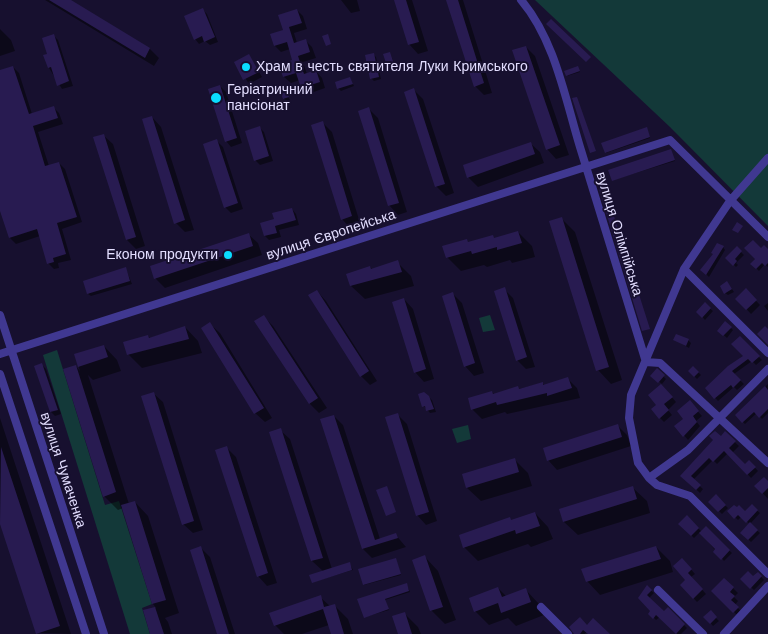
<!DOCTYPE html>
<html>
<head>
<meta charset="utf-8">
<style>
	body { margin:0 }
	canvas { display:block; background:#17102f }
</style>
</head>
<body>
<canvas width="768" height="634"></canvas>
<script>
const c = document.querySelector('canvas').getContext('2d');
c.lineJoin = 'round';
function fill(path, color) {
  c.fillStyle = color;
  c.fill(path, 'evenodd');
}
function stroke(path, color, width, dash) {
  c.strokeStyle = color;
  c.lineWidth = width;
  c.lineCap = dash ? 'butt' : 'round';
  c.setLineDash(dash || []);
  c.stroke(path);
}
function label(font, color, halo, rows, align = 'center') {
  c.font = font + ' "Work Sans",sans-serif';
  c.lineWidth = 4;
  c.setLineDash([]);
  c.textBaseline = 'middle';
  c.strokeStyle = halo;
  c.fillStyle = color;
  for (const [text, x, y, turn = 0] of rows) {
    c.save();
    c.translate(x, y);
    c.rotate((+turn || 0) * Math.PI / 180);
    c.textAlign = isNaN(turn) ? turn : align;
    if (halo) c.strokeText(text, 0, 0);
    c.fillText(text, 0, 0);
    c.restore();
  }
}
const green = new Path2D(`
	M535 0H768V226L670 127Z
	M490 315 495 330 483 332 479 318Z
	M57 350 105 505 119 501 152 604 142 608 150 634H130L43 355Z
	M468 425 471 439 457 443 452 429Z`);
const shadow = new Path2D(`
	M45 0H69L150 49 159 58 154 66Z
	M341 0H357L360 11 351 13Z
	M395 0H412L428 51 418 54 409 44Z
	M448 0H463L492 93 484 95 475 86Z
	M203 10 207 14 218 42 210 45 205 41 199 44 195 39Z
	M297 10 303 16 307 29 294 33 297 43 306 41 312 47 316 58 303 62 307 74 316 71 322 78 325 88 308 94 302 88 300 80 291 83 284 77 281 65 294 61 290 49 281 52 275 46 272 35 284 30Z
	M0 29 11 40 15 51 0 56Z
	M54 36 58 40 73 86 62 89 49 68 48 54Z
	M526 47 535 56 569 155 556 159 547 149Z
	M390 53 396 67 391 68 385 55Z
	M373 54 376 57 381 79 374 81 371 78Z
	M249 55 262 77 249 84 235 62Z
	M13 67 19 73 32 114 53 107 59 113 63 124 38 132 49 166 59 163 65 169 82 222 62 229 71 260 58 263 59 268 54 269 48 263 40 236 16 244 10 238 0 207V71Z
	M578 68 580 72 567 76Z
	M350 78 354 86 341 91 338 88Z
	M220 86 226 92 242 143 231 147 226 141Z
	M285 90 290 100 287 101 284 99Z
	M414 90 423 99 454 193 446 196 436 186Z
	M369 109 378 118 407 212 398 215 389 205Z
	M152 117 161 127 194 230 185 232 176 223Z
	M322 122 332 132 361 226 351 229 342 219Z
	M259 127 264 132 273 161 260 165 256 161 246 131Z
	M647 129 650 138 606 153 603 144Z
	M103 135 113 144 145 246 136 249 127 240Z
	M217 141 223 147 243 209 231 213 225 207Z
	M530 143 540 152 544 163 478 187 468 177Z
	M671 151 675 161 613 180Z
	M292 209 296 214 299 225 279 230 281 237 269 240 265 236 275 220Z
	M561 218 575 232 622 380 611 384 598 370Z
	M518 232 532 246 535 257 512 263 510 260 487 267 484 265 461 271 447 257 467 240 469 243 495 239Z
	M248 234 258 243 262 255 165 288 156 279 151 267Z
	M723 247 725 250 709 277 702 270Z
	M737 248 744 255 736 263 738 265 736 267 727 258Z
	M761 249 768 251V267L765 264 759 271 752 264Z
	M397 262 411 276 414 286 365 299 351 286 370 267 373 270Z
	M126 269 132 284 91 296 88 294Z
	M727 282 734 292 728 295 725 293Z
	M504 289 513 298 535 367 526 369 517 360Z
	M746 290 760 305 751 314 737 299Z
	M317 291 326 301 377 381 370 385 361 376Z
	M453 294 462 303 484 373 474 376 465 366Z
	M404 299 413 309 434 379 424 382 415 372Z
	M768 303V311L764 306Z
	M705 304 713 311 705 320 698 312Z
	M264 317 273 326 327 408 319 413 310 404 256 322Z
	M726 323 733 330 727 338 719 331Z
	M210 324 220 333 272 418 265 422 255 413Z
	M185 327 198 341 202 353 142 368 128 354 148 336 150 338Z
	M740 338 762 360 756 365 752 361 734 374 744 384 737 390 734 387 718 401 706 388 745 356Z
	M675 340H688L691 343 689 348Z
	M104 346 117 360 121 371 93 380 88 375 129 504 135 502 148 516 179 613 165 618 168 622 172 634H152L144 611 156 608 153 604 123 508 118 510 104 496 76 366 80 371 75 355Z
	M42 365 46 369 61 414 55 416 51 412Z
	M693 367 701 375 697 379 689 371Z
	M657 370 666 379 662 384 652 376Z
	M568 379 577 388 580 398 507 414 505 412 482 419 472 409 492 392 495 395 542 383 545 386Z
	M768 384V413L762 419 757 413 745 424 736 415Z
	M666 390 676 402 668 410 672 415 664 422 660 418 658 405Z
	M153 393 163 402 203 530 193 533 183 524Z
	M424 393 432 400 436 412 430 413 424 406Z
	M693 406 702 416 696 421 700 426 688 440 676 426 685 419Z
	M397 414 407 424 437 521 426 525 417 515Z
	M334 416 343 425 380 539 395 534 406 547 372 558 363 549Z
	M0 418 71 634 37 633 0 520Z
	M618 426 627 435 631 446 557 470 548 460Z
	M280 430 290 439 332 569 350 564 353 570 313 582 324 572 312 561 271 433Z
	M725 433 739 446 732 453 745 466 749 461 758 471 751 478 728 453 717 464 713 460 693 480 703 489 700 493 682 476Z
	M227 448 236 457 277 583 267 586 258 576Z
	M515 460 528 473 532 486 481 501 467 488Z
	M768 482V499L756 486Z
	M633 488 647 501 650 513 578 535 564 522 561 510Z
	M716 496 728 508 722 514 710 502Z
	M752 506 760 513 750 524 760 533 751 542 742 533 750 524 741 517 738 520 729 511 745 513Z
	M535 513 548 527 553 539 531 547 528 544 478 561 464 547Z
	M687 517 702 532 706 528 732 553 724 561 700 532 694 538 680 524Z
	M656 547 670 561 673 572 600 595 587 581Z
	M201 548 210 557 235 634H218Z
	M425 557 438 571 456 620 445 624 431 610Z
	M682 559 695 574 691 577 706 594 697 602 681 585 687 580Z
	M396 560 401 575 364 585 360 570Z
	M758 573 764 580 754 590 742 579 753 578Z
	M724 579 738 593 734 597 738 601 735 605 742 612 738 616 713 591Z
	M407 585 410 592 385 600 389 610 365 617 359 600Z
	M647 587 654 593 649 598 664 613 668 609 687 628 681 634H677L660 617 656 620 652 616V611L640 598Z
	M498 588 507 597 526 590 539 604 544 615 516 626 508 618 489 625 475 611Z
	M320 597 330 606 334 605 348 619 353 634H332L329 625 302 634H284L275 625Z
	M710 612 719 621 713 626 705 617Z
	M405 614 418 627 421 634H399Z
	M587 626 609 634H589L587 631 585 634H575Z`);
const building = new Path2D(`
	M49 0H71L150 48 145 58Z
	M394 0H406L419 42 408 45Z
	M446 0H458L484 83 474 87Z
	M203 8 215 37 204 42 202 36 194 40 184 16Z
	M297 9 302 23 289 27 294 43 306 39 310 52 298 56 304 74 316 70 320 82 301 88 296 73 283 77 279 65 292 60 287 42 274 46 270 34 283 30 278 15Z
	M551 19 591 57 586 62 546 24Z
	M54 34 69 81 57 86 51 67 48 68 43 55 47 54 42 38Z
	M328 34 331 44 326 46 322 36Z
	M526 46 560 145 546 150 512 50Z
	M390 52 394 64 387 66 383 54Z
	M374 53 379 77 370 79 365 55Z
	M249 54 259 72 243 80 234 62Z
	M13 66 29 114 54 106 58 118 33 126 45 166 59 162 77 217 57 223 66 254 53 258 54 262 47 264 37 229 9 238 0 211V70Z
	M578 66 580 71 566 76 564 71Z
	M350 77 353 84 337 89 335 82Z
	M220 85 237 138 225 142 208 89Z
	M286 88 289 97 283 99 280 90Z
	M414 88 445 184 435 187 404 92Z
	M577 97 596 151 590 153 572 98Z
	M369 107 399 203 388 206 358 111Z
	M152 116 185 220 174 224 142 119Z
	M323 121 352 216 341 220 311 125Z
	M260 126 269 156 254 161 245 131Z
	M647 127 650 137 605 153 601 143Z
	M104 134 136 237 126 240 93 137Z
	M217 139 238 203 224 208 203 144Z
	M531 142 535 154 467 178 463 165Z
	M671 149 675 160 612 181 608 170Z
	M605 188 650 329 642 331 599 189Z
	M292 208 296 220 275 226 277 233 264 236 260 223 274 219 272 213Z
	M562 217 609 367 596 371 549 221Z
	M737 222 743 226 738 233 732 230Z
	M518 231 522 243 497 250V247L472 254 471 251 446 258 442 246 467 239 468 242 493 235 494 238Z
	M249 233 253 246 154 279 150 266Z
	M753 240 761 248 764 245 768 249V263L765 266 762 263 756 269 750 264 755 259 744 248Z
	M717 243 724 246 706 275 700 270 713 254 711 253Z
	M737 246 742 251 735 259 737 261 733 266 725 258Z
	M398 260 402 272 350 286 346 274 370 266 371 269Z
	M126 267 130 281 87 294 83 281Z
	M727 281 732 289 724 294 720 286Z
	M505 287 527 357 516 361 494 291Z
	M746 288 757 300 746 310 735 299Z
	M317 290 369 371 360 377 308 295Z
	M453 292 475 363 464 367 442 296Z
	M404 298 426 369 414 373 392 302Z
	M705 302 711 308 702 318 696 312Z
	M264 315 318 398 309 404 254 321Z
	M725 321 732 327 723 336 717 331Z
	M210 322 264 408 254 414 201 328Z
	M185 326 189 339 127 355 123 342 148 335 149 338Z
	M765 326 768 329V345L757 334Z
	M676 334 689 339 686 346 673 340Z
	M740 336 760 356 752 363 748 359 732 371 741 380 733 388 731 385 714 399 705 388 728 366 743 356 731 344Z
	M104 345 108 357 78 367 74 354Z
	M42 363 58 410 50 412 34 366Z
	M76 365 116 492 103 497 63 369Z
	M693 366 699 372 694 377 688 371Z
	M657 368 665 375 658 383 650 376Z
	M568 377 572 388 547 396V393L497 405 496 402 471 410 468 398 492 391 493 394 518 386 519 389 543 382V385Z
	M661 384 673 397 664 404 669 410 659 419 651 409 656 405 648 395Z
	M765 386 768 390V409L759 418 754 412 742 423 735 415Z
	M154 392 194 521 182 525 141 396Z
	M424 392 429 396 434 409 426 411 425 406 422 407 418 394Z
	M690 400 699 411 693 416 697 422 683 437 674 426 683 419 677 411Z
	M398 413 429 512 416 516 385 417Z
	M334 415 375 540 396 533 398 538 362 549 320 419Z
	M618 424 622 437 547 461 543 448Z
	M281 428 323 558 311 561 269 432Z
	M715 431 721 436 725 431 736 441 729 448 745 464 749 460 756 467 747 475 724 451 713 462 709 458 691 476 701 485 696 490 680 476 713 440 709 436Z
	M227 446 268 573 257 577 215 450Z
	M1 447 60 626 36 634 0 524Z
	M515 458 519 472 466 488 462 474Z
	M764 477 768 481V488L762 494 754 486Z
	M387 486 396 512 386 516 376 490Z
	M633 486 637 499 563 522 559 509Z
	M716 494 726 505 718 512 708 502Z
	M135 501 166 600 152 604 121 505Z
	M752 504 758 510 746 523 738 515 734 519 727 511 734 505 737 507 739 505 745 511Z
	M535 512 540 526 516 534 515 530 463 548 459 535 510 517 511 520Z
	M687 515 699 528 691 536 678 524Z
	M750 522 758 530 748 540 740 533Z
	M706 526 730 550 721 560 713 552 715 549 699 533Z
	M201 546 229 634H217L190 550Z
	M656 546 661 559 586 582 581 569Z
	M425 555 443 607 430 611 412 560Z
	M396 558 401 574 363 585 358 569Z
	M682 558 692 569 688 573 703 589 693 599 680 585 685 580 673 566Z
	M350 562 352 570 312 583 309 575Z
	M748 571 753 576 758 572 762 576 750 589 740 579Z
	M724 578 734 587 730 592 735 596 731 600 739 607 733 613 711 591Z
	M407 583 409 591 385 599 389 609 364 618 357 599Z
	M647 585 652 590 647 595 649 597 664 611 668 607 685 624 676 634 656 615 653 619 648 614 650 611 638 598Z
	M498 587 502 597 526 588 531 602 501 613 498 603 474 612 469 598Z
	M321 595 324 607 335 604 344 634H331L323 609 274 626 269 613Z
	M155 607 164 634H150L143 610Z
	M711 610 717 617 710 624 703 617Z
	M405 612 412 634H398L392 616Z
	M580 617 587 625 593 618 610 634H588L583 630 580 634H574L569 627Z`);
const minor = new Path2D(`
	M521 0C555 40 565 98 580 147 602 219 624 291 646 362
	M768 158 730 201 684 269 631 395 629 418 638 463 649 478 657 485 690 496 768 574
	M684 269 768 353
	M0 315 104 634
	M0 354 670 140 768 237
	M646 362 660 363 768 463
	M0 374 86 634
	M649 478 688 450 768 369
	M658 590 703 634
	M541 607 568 634
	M724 634 768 586`);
const markers = [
	[246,67,5,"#0adcff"],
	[216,98,6,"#0adcff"],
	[228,255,5,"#0adcff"]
];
const poiNames = [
	["Храм в честь святителя Луки Кримського",256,67],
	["Геріатричний",227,90],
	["пансіонат",227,106],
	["Економ продукти",218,255,"right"]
];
const streetNames = [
	["вулиця Олімпійська",619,234,73],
	["вулиця Європейська",331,235,-18],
	["вулиця Чумаченка",63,470,72]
];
fill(green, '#133939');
fill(shadow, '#0007');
fill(building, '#281b51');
stroke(minor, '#403891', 8);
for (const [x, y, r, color] of markers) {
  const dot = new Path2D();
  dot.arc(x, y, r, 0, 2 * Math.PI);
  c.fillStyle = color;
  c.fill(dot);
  stroke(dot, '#17102f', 2);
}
label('14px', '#e3deff', '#17102f', poiNames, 'left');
label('14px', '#e3deff', '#17102f', streetNames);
</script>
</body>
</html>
